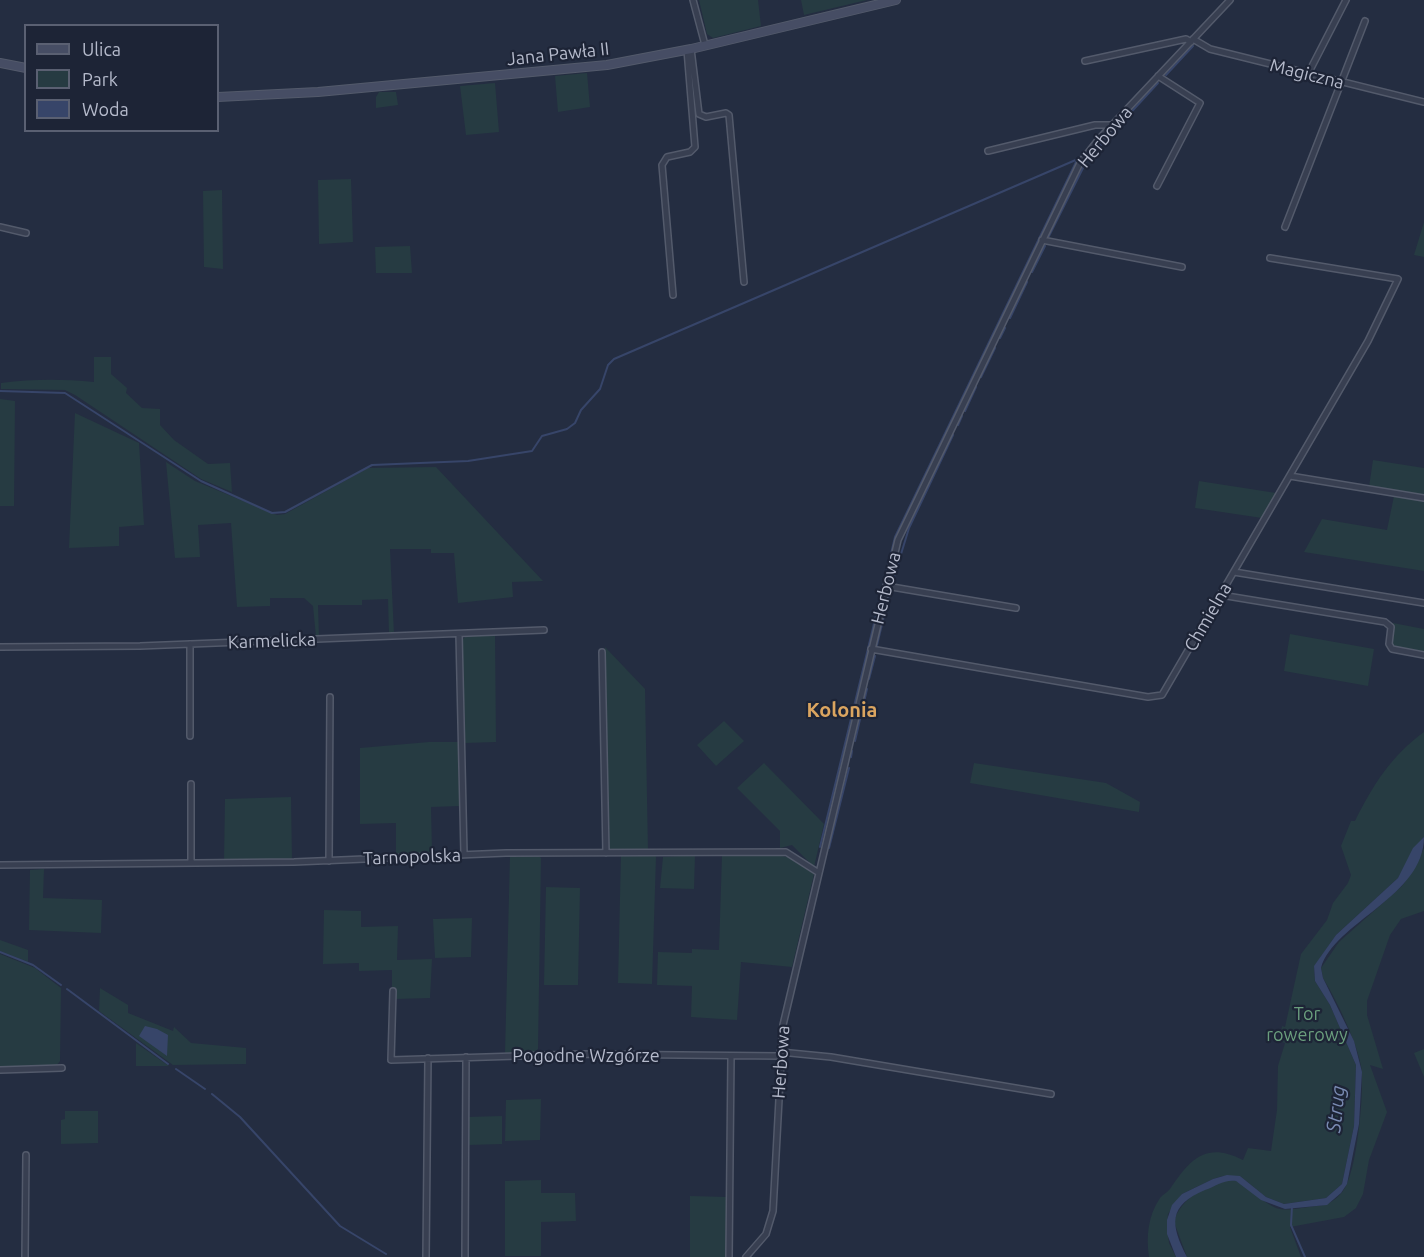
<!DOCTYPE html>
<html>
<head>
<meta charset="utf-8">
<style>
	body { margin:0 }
	#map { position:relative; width:1424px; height:1257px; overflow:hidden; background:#242d41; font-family:Ubuntu,sans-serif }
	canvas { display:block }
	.legend { position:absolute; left:24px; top:24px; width:195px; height:108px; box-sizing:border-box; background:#1d2436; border:2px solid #5a6072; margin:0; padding:8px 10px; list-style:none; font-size:18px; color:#b5bacb }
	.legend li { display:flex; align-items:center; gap:12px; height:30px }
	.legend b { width:30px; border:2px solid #5a6072 }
</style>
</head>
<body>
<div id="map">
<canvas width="1424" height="1257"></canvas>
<ul class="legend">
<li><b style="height:8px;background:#464d64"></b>Ulica</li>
<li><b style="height:16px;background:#263b42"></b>Park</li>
<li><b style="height:16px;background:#374569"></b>Woda</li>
</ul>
</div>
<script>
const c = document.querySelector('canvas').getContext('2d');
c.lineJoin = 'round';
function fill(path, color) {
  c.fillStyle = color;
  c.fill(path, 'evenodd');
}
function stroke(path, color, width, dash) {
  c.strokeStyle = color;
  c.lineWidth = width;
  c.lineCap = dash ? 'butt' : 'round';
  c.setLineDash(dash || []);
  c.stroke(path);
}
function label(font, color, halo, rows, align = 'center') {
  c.font = font + ' Ubuntu,sans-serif';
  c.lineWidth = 4.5;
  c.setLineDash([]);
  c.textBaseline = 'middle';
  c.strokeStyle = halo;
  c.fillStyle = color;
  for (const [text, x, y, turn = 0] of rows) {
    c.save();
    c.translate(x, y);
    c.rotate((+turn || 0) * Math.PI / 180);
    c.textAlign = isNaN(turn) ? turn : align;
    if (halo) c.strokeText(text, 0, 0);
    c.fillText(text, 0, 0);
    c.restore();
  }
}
const green = new Path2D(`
	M699 0H758L761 26 713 38 707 34Z
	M801 0H867L804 15Z
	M587 73 590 107 558 112 555 76Z
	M495 83 499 132 466 135 460 86Z
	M379 92H396L398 105 376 108V97Z
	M351 179 353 242 319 244 318 180Z
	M222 190 223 269 204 267 203 191Z
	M1424 222V257L1414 255Z
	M410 246 412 273H376L375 247Z
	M94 357H111V374L127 388 126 393 142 408 160 409V425L174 440 208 464 230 463 232 492 201 479 75 395 65 390 1 389V383C33 379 62 379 94 382Z
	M0 399 15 401 14 506H0Z
	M75 413 139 443 144 525 119 527V546L69 548Z
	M1373 460 1424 468V496L1369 487Z
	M166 462 195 481 277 515 285 514 368 468 436 467 543 581 512 582 513 597 458 603 454 553H431V549H390L394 634H389L388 599 362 600V605H318L319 637H316L313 606 304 598H270V606L237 607 231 523 198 525 200 557 175 558Z
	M1199 481 1276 493 1262 518 1195 508Z
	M1394 496 1424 501V571L1304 552 1322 519 1387 530Z
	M1393 623 1424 629V652L1392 647Z
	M495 633 496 742 465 743 462 640 468 634Z
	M1290 634 1374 649 1368 686 1284 671Z
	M605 647 645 689 648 851H613L609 848Z
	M724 721 744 741 716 766 697 745Z
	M1424 732V837L1398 878 1336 935 1314 967 1315 981 1330 1005 1356 1065 1354 1126 1342 1184 1326 1198 1284 1204 1266 1197 1240 1176H1223L1213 1179 1182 1194 1168 1214 1167 1228 1169 1243 1176 1257H1149C1146 1236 1148 1216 1160 1198 1163 1194 1167 1193 1170 1189 1190 1159 1206 1141 1243 1160L1248 1148 1271 1151 1277 1110 1278 1066 1285 1043 1282 1042 1284 1034 1281 1033 1282 1026 1285 1027 1301 954 1327 920 1333 903 1348 883 1351 875 1341 846 1351 821H1355C1373 785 1391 756 1424 732Z
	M429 742H460L461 806 431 807 432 853 396 855V823L360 824V748Z
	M764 763 824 824 814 867 792 845 780 848V831L737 788Z
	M974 763 1106 783 1140 802 1139 812 970 783Z
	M291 797 292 860 224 861 225 799Z
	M1424 848V911L1401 919 1390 935 1367 1001V1015L1383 1069 1370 1065 1387 1112 1369 1160 1363 1194 1356 1208 1344 1217 1290 1227 1301 1257H1187L1174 1222C1180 1199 1206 1184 1229 1180 1244 1178 1262 1205 1280 1209 1290 1211 1305 1207 1316 1206 1327 1206 1336 1200 1343 1191 1357 1174 1365 1088 1361 1066 1357 1042 1336 999 1323 978L1321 968 1339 942 1402 886 1412 872Z
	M537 854 541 858 538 1049 534 1053H505L510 855Z
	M621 854H654L656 857 652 984 618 983Z
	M695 855 694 889 660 888 663 857Z
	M722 855H775L788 857 814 874 792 967 741 962 737 1020 691 1017 692 986 657 985 658 952 692 953V949L719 950Z
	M44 869 43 898 102 900 101 933 29 930 30 870Z
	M546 887 580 888 578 985H544Z
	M324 910 361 911V927L398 926 397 960 432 959 430 998 395 999 396 990H392V970L359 971V963L323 964Z
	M472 918 471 957 435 958 433 919Z
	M0 940 28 950V962L0 951Z
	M0 954 35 968 61 988 60 1061 57 1065 0 1067Z
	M100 988 128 1005V1013L173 1031 174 1027 191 1043 246 1048V1064L173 1065 99 1011Z
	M136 1043 169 1066H136Z
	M1424 1049V1077L1414 1053Z
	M541 1099 540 1140 505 1141 506 1100Z
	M65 1111H98V1143L61 1144V1120L65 1119Z
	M502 1116V1144L468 1145 467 1117Z
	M541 1180V1193H575L576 1221 541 1222V1256H505V1181Z
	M690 1196 727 1197V1257H690Z`);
const water = new Path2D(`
	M1424 837C1424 897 1334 922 1321 968L1323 978 1354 1041 1362 1072 1359 1124 1347 1184 1341 1193 1327 1205 1285 1209 1261 1200 1236 1181C1225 1179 1216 1186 1205 1190 1168 1206 1170 1224 1187 1257H1176L1167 1234V1220L1172 1205 1182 1194 1213 1179 1227 1175 1240 1176 1266 1197 1284 1204 1326 1198 1342 1184 1354 1126 1356 1065 1330 1005 1315 981 1314 966 1336 935 1398 878 1413 848Z
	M145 1026 157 1029 168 1035 167 1056 139 1036Z`);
const stream = new Path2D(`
	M1166 75 1193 46
	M1049 236 1087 160 1158 83
	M1032 272 1045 246
	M1010 318 1027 282
	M1000 338 1005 328
	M981 377 995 348
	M0 391 65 393 201 481 272 513 285 512 372 465 468 461 532 451 542 436 567 429 575 423 581 410 600 389 608 365 614 359 1078 159
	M965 411 976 387
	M958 425 962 416
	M894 577 909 528 953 435
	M877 645 891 587
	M869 679 875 656
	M855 741 867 689
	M851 757 852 751
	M820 847 895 537 1077 160
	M829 848 849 768
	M0 952 33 965 61 985
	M67 989 168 1064
	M176 1069 205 1089
	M212 1094 240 1117 340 1226 386 1254
	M1292 1206 1291 1225 1305 1257`);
const street = new Path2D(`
	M693 0 705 45
	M1193 39 1210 49 1424 102
	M691 49 699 114 706 117 726 113 729 115 744 282
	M1085 61 1186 39 1191 42
	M1308 74 1346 0
	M988 151 1095 125H1112
	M1157 186 1200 103 1158 76
	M0 227 26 233
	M1285 227 1365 21
	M1042 240 1182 267
	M673 295 662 165 667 157 690 152 695 147 687 50
	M1290 476 1424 498
	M1234 572 1424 603
	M886 586 1016 608
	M1221 595 1385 622 1391 627 1389 644 1392 649 1424 655
	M459 634 464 854
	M0 647 140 646 544 630
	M871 649 1148 697 1162 695 1368 341 1398 279 1270 258
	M602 652 606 853
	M190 736V644
	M329 861 330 697
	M191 863V784
	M0 865 294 862 506 853 786 852 819 873
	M393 991 391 1060 581 1054 780 1056
	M780 1052 831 1057 1051 1094
	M0 1070 62 1068
	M25 1257 26 1155
	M426 1257 428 1058
	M465 1257 466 1057
	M729 1257 731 1056
	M746 1257 766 1234 773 1211 783 1025 898 540 1080 163 1098 140 1230 0`);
const secondary = new Path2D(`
	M0 63 26 68
	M218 97 318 92 607 65 691 49 896 0`);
const streetNames = [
	["Jana Pawła II",558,54,-6],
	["Magiczna",1307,74,14],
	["Herbowa",1105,137,-50],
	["Herbowa",886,588,-76],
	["Chmielna",1208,617,-60],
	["Karmelicka",272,641,-2],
	["Tarnopolska",412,857,-2],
	["Pogodne Wzgórze",586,1056],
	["Herbowa",781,1062,-86]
];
const parkNames = [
	["Tor",1307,1014],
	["rowerowy",1307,1035]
];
const neighbourhoodNames = [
	["Kolonia",842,710]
];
const waterNames = [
	["Strug",1336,1109,-84]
];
fill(green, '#263b42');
fill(water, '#374569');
stroke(stream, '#374569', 2);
stroke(street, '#535a6b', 8);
stroke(secondary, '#535a6b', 10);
stroke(street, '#383f51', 5);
stroke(secondary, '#464d64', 8);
label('18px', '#b5bacb', '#1d2436', streetNames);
label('18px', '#6a9e7d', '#1d2436', parkNames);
label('bold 20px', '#dba560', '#1d2436', neighbourhoodNames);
label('italic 20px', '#7b8cb4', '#1d2436', waterNames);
</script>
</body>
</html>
